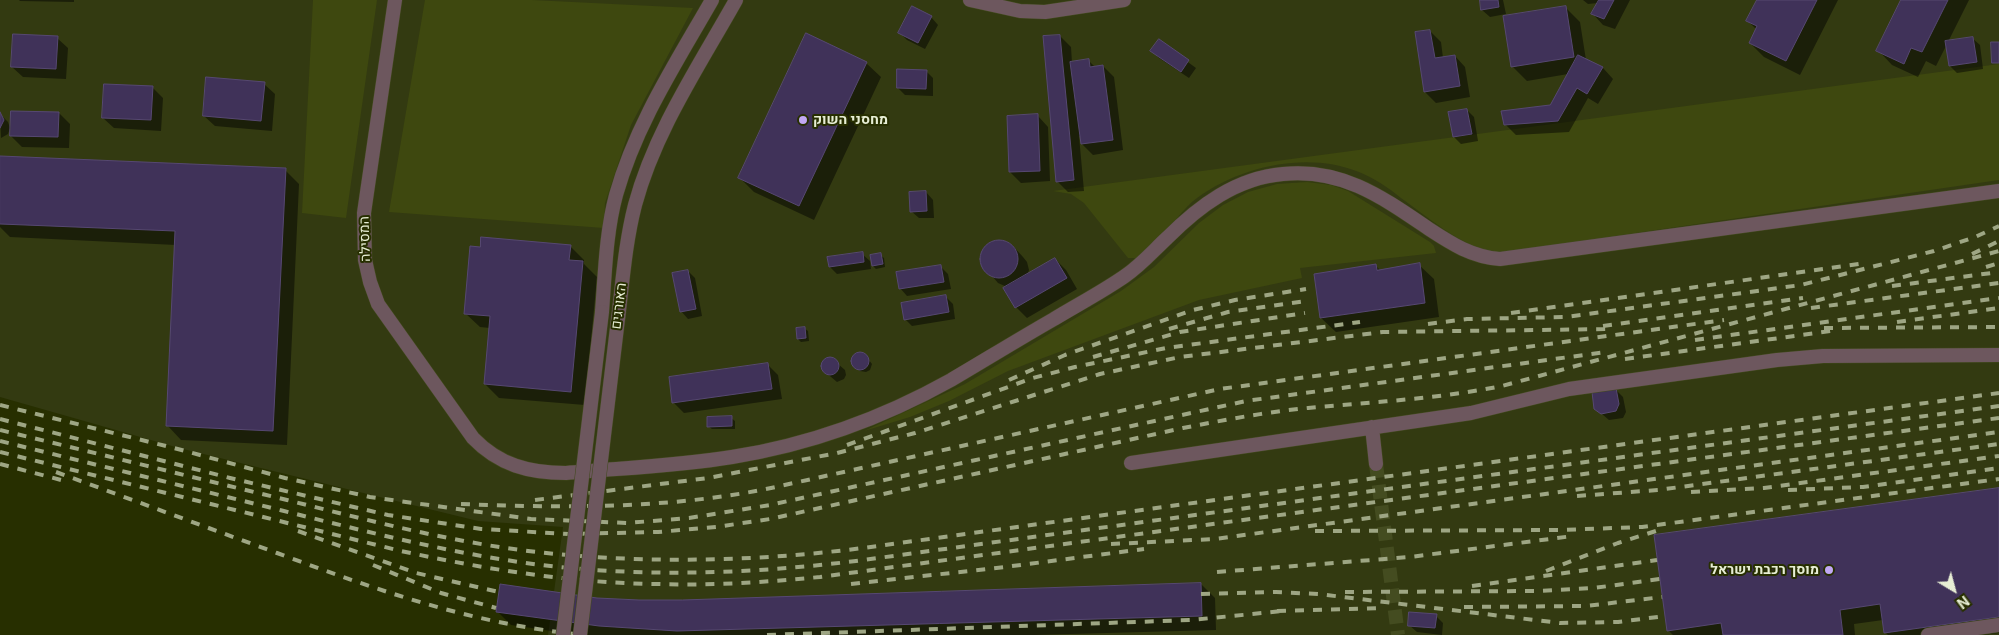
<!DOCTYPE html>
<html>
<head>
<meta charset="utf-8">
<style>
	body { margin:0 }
	#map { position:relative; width:1999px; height:635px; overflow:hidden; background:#272f00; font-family:Inter,sans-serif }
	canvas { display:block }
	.north { position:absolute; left:1929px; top:565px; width:50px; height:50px; -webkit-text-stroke:4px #272f00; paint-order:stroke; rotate:143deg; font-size:14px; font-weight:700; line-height:20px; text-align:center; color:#e7eed4 }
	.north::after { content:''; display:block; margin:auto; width:18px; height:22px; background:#e7eed4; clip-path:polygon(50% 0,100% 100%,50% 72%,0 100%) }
</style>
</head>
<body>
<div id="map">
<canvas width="1999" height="635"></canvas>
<div class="north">N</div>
</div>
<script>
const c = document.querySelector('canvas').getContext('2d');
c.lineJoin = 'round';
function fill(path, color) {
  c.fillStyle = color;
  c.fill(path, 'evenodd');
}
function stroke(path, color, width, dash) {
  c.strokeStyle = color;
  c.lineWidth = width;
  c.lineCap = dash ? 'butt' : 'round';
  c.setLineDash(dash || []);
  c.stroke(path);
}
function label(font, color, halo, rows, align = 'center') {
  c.font = font + ' Inter,Heebo,sans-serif';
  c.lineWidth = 4;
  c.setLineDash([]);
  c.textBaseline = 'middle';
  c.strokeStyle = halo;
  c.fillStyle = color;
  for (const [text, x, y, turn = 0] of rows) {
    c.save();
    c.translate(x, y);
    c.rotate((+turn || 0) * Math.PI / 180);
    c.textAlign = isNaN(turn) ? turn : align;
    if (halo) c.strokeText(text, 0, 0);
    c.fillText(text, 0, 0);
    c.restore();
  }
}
const built = new Path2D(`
	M0 0H1999V635H548L563 527 478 521 179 448 0 397Z`);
const green = new Path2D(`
	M313 0H377L346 218 302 213Z
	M425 0H532L693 8 631 125 605 203 604 228 389 212Z
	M1999 64V180L1512 251C1504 251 1496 252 1489 250 1462 247 1424 214 1401 198 1389 188 1374 178 1359 172 1307 151 1241 166 1197 198 1190 203 1184 210 1178 217 1165 230 1151 244 1138 258H1128L1084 203 1071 194 1053 191Z
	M1307 182 1331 185 1348 191 1430 242 1434 246 1436 253 1300 268 1302 278 1199 300 1008 371 949 401 910 417 864 431 965 384 1121 291 1154 267 1199 223 1223 205 1248 192 1277 184Z`);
const shadow = new Path2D(`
	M19 0H74V2L20 1Z
	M1481 0H1503L1506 14 1490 17 1482 10Z
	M1583 0H1630L1615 29 1603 25 1593 14 1598 3 1588 4Z
	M1759 0H1838L1800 75 1764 57 1750 43 1757 30 1748 21Z
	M1903 0H1969L1948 42 1972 38 1980 45 1983 69 1957 73 1950 66 1947 44 1936 66 1926 61 1918 77 1892 65 1878 50Z
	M1566 8 1580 22 1586 60 1603 68 1613 79 1598 104 1588 98 1569 132 1516 135 1505 124 1550 106 1568 74 1527 81 1513 67 1505 18Z
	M931 17 938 25 925 49 907 40 900 33Z
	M1430 31 1441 42 1443 58 1455 56 1465 67 1470 97 1436 103 1425 92Z
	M1060 36 1071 47 1072 63 1089 61 1095 67 1103 66 1114 77 1123 150 1093 155 1082 144 1081 136H1079L1084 191 1068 192 1057 181Z
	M57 38 68 48 66 79 23 77 12 67Z
	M1159 41 1196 68 1189 78 1159 58 1152 51Z
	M866 63 881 77 814 220 754 192 740 178Z
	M926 71 933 78V96L905 95 898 88Z
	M264 84 275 94 272 131 215 126 204 116Z
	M152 87 163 98 161 131 114 128 103 118Z
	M1467 110 1474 117 1478 141 1461 144 1454 137Z
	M59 113 70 124 69 148 22 147 11 136Z
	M0 114 8 122 10 128 8 134 1 138Z
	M1038 116 1048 127 1050 181 1021 183 1010 172Z
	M0 157 285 170 299 184 287 445 181 440 167 425 176 245 10 237 0 227Z
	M926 192 933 200 934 218H919L911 211Z
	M999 240 1012 245 1023 257 1027 262 1029 270 1027 276 1055 259 1066 270 1077 289 1027 318 1016 307 1007 287 998 283 982 264 981 259 986 246Z
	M570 246 584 260V264L597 277 585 405 499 398 485 384 490 328 480 327 465 313Z
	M862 254 870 261 871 269 837 274 830 267Z
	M880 255 884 258 885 267 876 269 873 266Z
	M1419 265 1434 279 1439 317 1336 332 1321 318 1315 275 1376 266 1380 270Z
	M941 267 948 274 951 289 907 296 900 288Z
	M688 271 695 278 702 316 688 319 681 311Z
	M946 297 953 304 955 319 912 326 905 319Z
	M804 328 808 331 809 341 801 342 798 339Z
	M859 353 865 355 872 364 870 370 866 372 860 371 853 362 854 357Z
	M831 358 845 370 846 375 844 379 837 382 824 371 822 365 824 361Z
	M767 364 778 375 782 399 684 413 673 402Z
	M1612 386 1623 397 1626 412 1623 418 1609 420 1595 408Z
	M731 418 735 421V429H712L708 426Z
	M1999 490V633L1983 635H1888L1885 632 1883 620 1854 624 1855 635H1673L1668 630Z
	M1201 584 1215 598 1216 630 1034 635H579L511 625 497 611 611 600 682 602Z
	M1436 616 1443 623 1442 635 1417 632 1409 625Z`);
const building = new Path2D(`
	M1480 0H1498L1499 7 1481 10Z
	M1599 0H1614L1604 19 1591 14Z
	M1757 0H1817L1786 61 1749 43 1757 26 1746 21Z
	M1901 0H1948L1922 52 1911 48 1904 64 1876 51Z
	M912 6 932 16 918 43 898 33Z
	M1566 6 1574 57 1511 67 1503 16Z
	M1430 30 1435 58 1455 55 1460 86 1424 92 1415 32Z
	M806 33 867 62 799 206 738 178Z
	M13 34 58 36 56 69 11 67Z
	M1060 35 1074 180 1056 182 1043 36Z
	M1973 37 1977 62 1949 66 1945 41Z
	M1159 39 1189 60 1181 72 1150 51Z
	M1991 42H1999V63H1992Z
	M1578 55 1603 67 1587 94 1577 88 1558 121 1504 125 1501 111 1550 105Z
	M1089 59 1090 67 1103 65 1113 140 1081 144 1070 62Z
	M897 69 927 70 926 89 897 88Z
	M206 77 265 82 261 121 203 116Z
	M104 84 153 86 151 120 102 118Z
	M1467 109 1472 134 1453 137 1448 112Z
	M11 111 59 112 58 137 10 136Z
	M0 112 4 120 0 128Z
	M1038 114 1040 171 1009 172 1007 116Z
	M0 156 286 168 273 431 166 426 175 231 0 224Z
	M926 191 927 211 910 212 909 192Z
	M481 237 571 245 569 260 583 261 571 392 484 384 490 316 464 314 470 246 480 247Z
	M980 259a19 19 0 1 1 38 0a19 19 0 1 1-38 0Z
	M863 252 864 262 829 267 827 257Z
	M881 253 883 264 872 266 870 255Z
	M1055 258 1067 278 1015 308 1003 288Z
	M1420 263 1425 303 1320 318 1314 274 1376 264 1377 270Z
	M941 265 944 282 899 289 896 272Z
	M688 270 696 309 680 312 672 273Z
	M946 295 949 312 904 320 901 303Z
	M805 327 806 338 797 339 796 328Z
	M851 361a9 9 0 1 1 18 0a9 9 0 1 1-18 0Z
	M821 366a9 9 0 1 1 18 0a9 9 0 1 1-18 0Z
	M768 363 772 389 672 403 669 377Z
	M1616 388 1619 404 1616 411 1601 414 1594 409 1592 392Z
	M732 416V426L707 427V417Z
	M1999 488V617L1884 633 1880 604 1840 610 1843 635H1723L1721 623 1667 631 1654 535Z
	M1201 583 1202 616 677 631 599 626 496 612 500 584 597 598 639 600H682Z
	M1409 612 1437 614 1435 628 1408 626Z`);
const minorTunnel = new Path2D(`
	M1376 464 1398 635`);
const minor = new Path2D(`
	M395 0 364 213 365 260 370 282 378 304 473 438C499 465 529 473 566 473 621 468 677 466 732 457 808 445 883 418 951 380 985 360 1019 339 1054 319 1077 305 1102 292 1125 276 1141 265 1153 251 1167 238 1199 206 1236 178 1283 174 1342 168 1382 197 1429 229 1452 244 1472 257 1500 259L1999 191
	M970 0 1020 11 1045 12 1124 0
	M1372 427 1376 464
	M1131 463 1471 413 1569 389 1777 360 1823 356 1999 355
	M1928 635 1999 625`);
const tertiary = new Path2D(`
	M619 311C623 276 626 240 635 205 655 131 699 66 736 0
	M602 312C605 273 606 232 616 195 636 124 676 63 712 0`);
const rail = new Path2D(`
	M1972 254 1999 241
	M1986 267 1999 263
	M1892 286 1999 272
	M1811 308 1999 283
	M1511 313 1866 263
	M1897 322 1999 308
	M1428 324 1467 319 1566 317 1801 285 1934 251 1975 237 1999 226
	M1603 326 1803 298
	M1824 328 1999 327
	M1169 329 1228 312 1306 301
	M1695 340 1999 298
	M1093 357 1180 332 1305 313
	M1625 359 1831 331
	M1009 380 1065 355 1193 310 1235 300 1306 289
	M0 405 174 448 285 478 370 497 531 519 627 523 689 518 770 505 1246 401 1606 352
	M0 419 230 478 388 515 481 529 569 534 658 532 716 527 770 519 1183 428C1224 420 1266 412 1308 408 1373 402 1437 399 1502 386L1999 251
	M0 430C96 453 191 477 287 500 367 520 447 541 528 551 640 564 751 562 863 548L1999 393
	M0 441C93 464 187 487 280 510 372 533 464 557 559 567 659 577 757 573 856 561L1999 406
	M847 445 1033 378 1075 367 1166 348 1360 322
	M0 452 401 551C485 569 570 583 657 584 711 586 766 582 820 577L1999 418
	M0 464 65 481
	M56 472C130 499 203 526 277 553 380 591 475 625 586 635
	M1788 490 1863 487 1999 468
	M1691 492 1764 488 1999 456
	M1577 496 1658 490 1999 444
	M535 500 708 478 837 453 915 433 1100 374 1180 357 1383 332 1612 329
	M461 504C564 508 670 509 771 488L1220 389 1724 320
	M298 531 416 573 499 592
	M1315 531 1560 530 1642 527 1999 479
	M1111 544 1215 539 1999 432
	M373 565 441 593 496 608
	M1546 571 1618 543 1656 531
	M1217 572 1410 557 1573 536
	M851 584 1005 567 1144 549
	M1472 586 1657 560
	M1345 592 1540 591 1594 588 1660 579
	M1201 594 1276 592 1318 594 1560 623 1618 622 1665 616
	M1464 607 1586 606 1662 597
	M1277 611 1384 608
	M767 635 1191 620 1283 611`);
const tertiaryBridge = new Path2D(`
	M563 635 602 312
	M580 635 619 311`);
const markers = [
	[803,120,5,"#c1a8f3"],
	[1829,570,5,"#c1a8f3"]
];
const poiNames = [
	["מחסני השוק",813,120],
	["מוסך רכבת ישראל",1819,570,"right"]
];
const streetNames = [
	["המסילה",365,239,-92],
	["האורגים",619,306,-83]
];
fill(built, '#333a11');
fill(green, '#3e480f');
fill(shadow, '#0007');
fill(building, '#403259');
stroke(building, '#564871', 1);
stroke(minorTunnel, '#444c20', 14, [14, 7]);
stroke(minor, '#424a1e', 15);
stroke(tertiary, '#424a1e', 15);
stroke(minor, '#6d575e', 14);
stroke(tertiary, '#6d575e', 14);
stroke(rail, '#9ea684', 4, [9, 9]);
stroke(tertiaryBridge, '#424a1e', 15, []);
stroke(tertiaryBridge, '#6d575e', 14);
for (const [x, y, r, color] of markers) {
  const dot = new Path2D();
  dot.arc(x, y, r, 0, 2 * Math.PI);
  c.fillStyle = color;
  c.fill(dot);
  stroke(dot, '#272f00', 2);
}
label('bold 14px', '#e7eed4', '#272f00', poiNames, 'left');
label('14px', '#e7eed4', '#272f00', streetNames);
</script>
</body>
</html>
